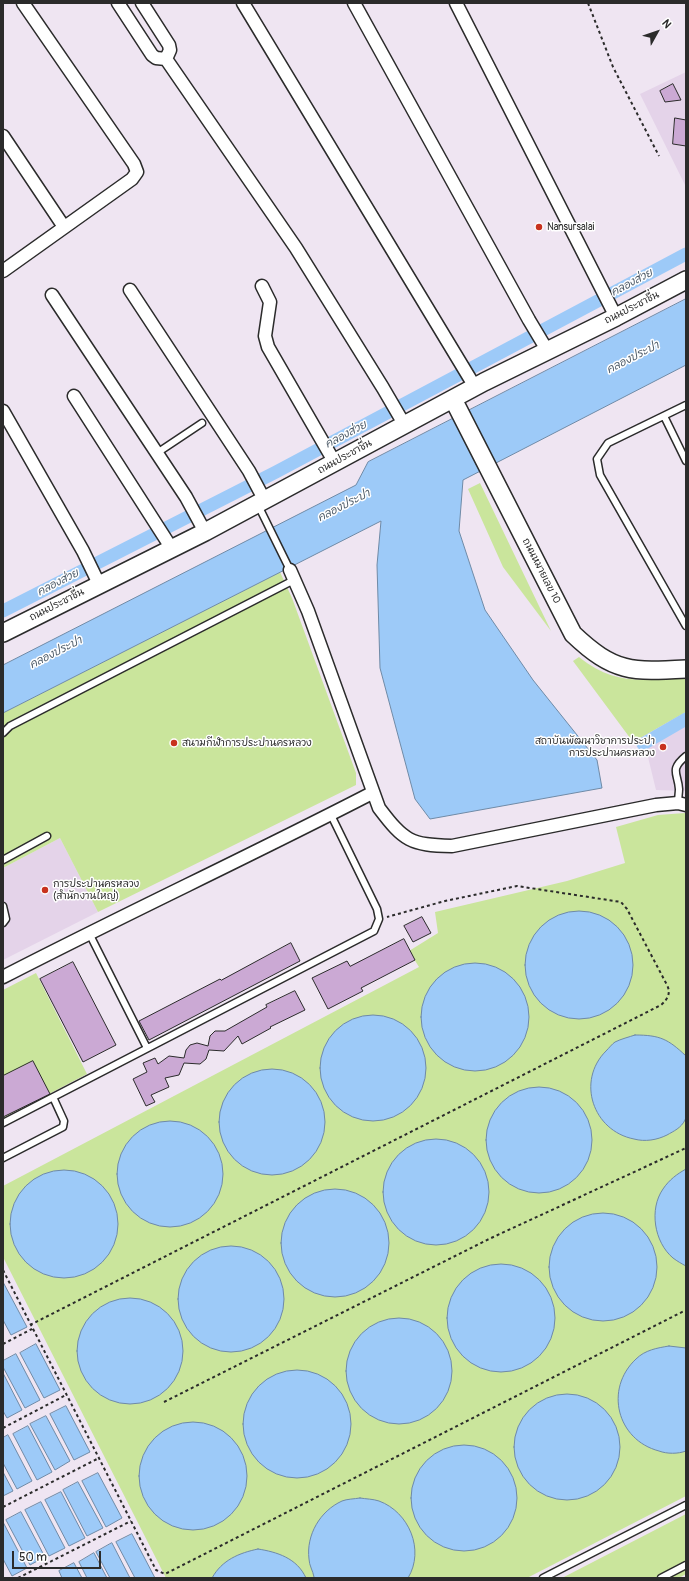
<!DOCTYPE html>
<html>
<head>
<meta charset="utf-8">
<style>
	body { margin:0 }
	#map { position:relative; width:689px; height:1581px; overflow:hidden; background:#efe5f2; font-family:Pangolin,sans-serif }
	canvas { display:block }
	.frame { position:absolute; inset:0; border:4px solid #2b2b2b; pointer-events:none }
	.north { position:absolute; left:637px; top:12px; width:40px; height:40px; -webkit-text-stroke:3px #fff; paint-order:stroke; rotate:50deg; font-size:11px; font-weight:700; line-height:16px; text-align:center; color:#2b2b2b }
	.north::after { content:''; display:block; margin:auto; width:14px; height:18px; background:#2b2b2b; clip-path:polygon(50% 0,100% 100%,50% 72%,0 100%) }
	.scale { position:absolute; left:12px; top:1551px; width:89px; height:18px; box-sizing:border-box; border:2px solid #2b2b2b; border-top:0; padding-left:5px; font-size:12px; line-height:14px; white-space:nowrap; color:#2b2b2b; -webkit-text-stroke:3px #fff; paint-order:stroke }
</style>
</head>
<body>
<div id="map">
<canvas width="689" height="1581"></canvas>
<div class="frame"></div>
<div class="north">N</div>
<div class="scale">50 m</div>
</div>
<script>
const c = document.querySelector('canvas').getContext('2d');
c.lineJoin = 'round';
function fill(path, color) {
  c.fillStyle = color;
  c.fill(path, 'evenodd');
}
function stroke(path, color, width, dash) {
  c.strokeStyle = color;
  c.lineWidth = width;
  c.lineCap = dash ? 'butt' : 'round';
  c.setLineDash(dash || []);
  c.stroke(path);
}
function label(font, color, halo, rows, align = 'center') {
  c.font = font + ' Pangolin,"Playpen Sans Thai",sans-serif';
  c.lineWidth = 3;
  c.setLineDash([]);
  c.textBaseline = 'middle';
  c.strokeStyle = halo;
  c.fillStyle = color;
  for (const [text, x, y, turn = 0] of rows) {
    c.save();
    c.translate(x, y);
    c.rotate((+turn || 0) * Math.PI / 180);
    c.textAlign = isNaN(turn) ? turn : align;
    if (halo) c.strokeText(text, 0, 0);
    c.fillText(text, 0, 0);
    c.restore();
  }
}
const built = new Path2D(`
	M686 72V187L640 94Z
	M686 712V791L656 790 647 753 633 742Z
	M60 838 98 912 3 960V868Z`);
const green = new Path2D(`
	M480 483 551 631 503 567 468 489Z
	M280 572 292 598 356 773V785L98 912 60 838 3 868V713Z
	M579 657C615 686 643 680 686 677V712L633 742 573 661Z
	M685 813H686V1496L527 1578H166L3 1257V1186L419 967 409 951 438 933 435 912 567 881 625 863 616 827 658 815Z
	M36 973 87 1074 3 1118V990Z
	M686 1514V1574L679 1578H562Z`);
const water = new Path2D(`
	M686 299V365L463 480 459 531 485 610 533 680 597 760 602 788 430 819 415 799 380 668 377 565 381 521 3 713V665L356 485 368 462Z
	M525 965a54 54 0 1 1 108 0a54 54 0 1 1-108 0Z
	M421 1017a54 54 0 1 1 108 0a54 54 0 1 1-108 0Z
	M320 1068a53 53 0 1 1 106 0a53 53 0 1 1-106 0Z
	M635 1035C660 1035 668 1039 686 1056 686 1066 688 1115 685 1120 681 1128 674 1131 667 1135 657 1140 645 1142 634 1139 593 1131 576 1081 606 1051 609 1048 612 1044 615 1042 621 1039 629 1037 635 1035Z
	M219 1122a53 53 0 1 1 106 0a53 53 0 1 1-106 0Z
	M486 1140a53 53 0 1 1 106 0a53 53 0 1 1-106 0Z
	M117 1174a53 53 0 1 1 106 0a53 53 0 1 1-106 0Z
	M383 1192a53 53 0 1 1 106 0a53 53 0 1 1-106 0Z
	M686 1169V1266C682 1264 677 1261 673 1258 654 1242 649 1209 663 1189 669 1180 677 1174 686 1169Z
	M10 1224a54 54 0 1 1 108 0a54 54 0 1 1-108 0Z
	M281 1243a54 54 0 1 1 108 0a54 54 0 1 1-108 0Z
	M549 1267a54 54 0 1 1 108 0a54 54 0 1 1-108 0Z
	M178 1299a53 53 0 1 1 106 0a53 53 0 1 1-106 0Z
	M447 1318a54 54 0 1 1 108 0a54 54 0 1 1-108 0Z
	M3 1282 27 1327 11 1335 3 1320Z
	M77 1351a53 53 0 1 1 106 0a53 53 0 1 1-106 0Z
	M346 1371a53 53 0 1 1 106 0a53 53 0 1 1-106 0Z
	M36 1344 60 1390 44 1398 20 1353Z
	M669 1346 686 1348V1451C678 1454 667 1454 659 1451 617 1440 604 1389 636 1359 645 1350 657 1348 669 1346Z
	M16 1354 40 1400 25 1408 3 1367V1361Z
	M243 1424a54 54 0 1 1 108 0a54 54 0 1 1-108 0Z
	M3 1373 22 1410 7 1418 3 1411Z
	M514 1447a53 53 0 1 1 106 0a53 53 0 1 1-106 0Z
	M66 1406 90 1452 74 1460 50 1414Z
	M46 1416 70 1461 55 1470 30 1424Z
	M139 1476a54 54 0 1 1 108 0a54 54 0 1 1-108 0Z
	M28 1426 52 1472 37 1480 13 1434Z
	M8 1435 32 1481 17 1489 3 1463V1438Z
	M411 1498a53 53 0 1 1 106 0a53 53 0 1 1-106 0Z
	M3 1472 13 1491 3 1496Z
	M98 1473 122 1518 106 1527 82 1481Z
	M78 1482 103 1528 87 1536 63 1490Z
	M61 1492 85 1538 69 1546 45 1500Z
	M360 1498C366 1499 373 1499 379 1501 409 1512 425 1550 408 1578H315L314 1577C313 1571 309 1565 309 1559 306 1535 320 1511 342 1501 347 1499 354 1499 360 1498Z
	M41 1502 65 1548 49 1556 25 1510Z
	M21 1512 45 1557 30 1565 6 1520Z
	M3 1522 27 1568 12 1576 3 1559Z
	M132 1534 155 1578H135L116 1542Z
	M112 1543 130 1578H110L96 1552Z
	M258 1549C277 1552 297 1558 306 1578H212C222 1560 239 1553 258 1549Z
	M94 1553 107 1578H87L79 1562Z
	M74 1563 82 1578H62L59 1571Z`);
const canal = new Path2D(`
	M3 611 276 472 686 254
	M643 744 686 719`);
const building = new Path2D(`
	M673 84 681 100 665 102 660 91Z
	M675 118 686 120V146L673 144Z
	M422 917 431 933 413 942 404 926Z
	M404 939 415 960 361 988 363 991 328 1009 312 978 347 961 350 966Z
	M291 943 300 961 149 1040 139 1021 220 979 221 980Z
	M73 962 116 1045 83 1062 40 979Z
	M295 991 305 1010 270 1027 271 1028 242 1044 238 1036 224 1051 209 1050 206 1059 200 1064 184 1063 179 1075 165 1078 169 1087 151 1095 155 1102 146 1106 133 1079 147 1072 143 1063 155 1058 158 1064 169 1056 184 1058 186 1050 190 1045 197 1043 208 1046 210 1036 215 1031H225L267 1007 266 1005Z
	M33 1061 50 1094 3 1117V1076Z`);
const path = new Path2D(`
	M588 3 613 67 659 156
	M3 1270 156 1570 165 1574 686 1310
	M30 1325 661 1005C668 999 671 993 667 985L627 909 621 902 517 886 445 901 387 917
	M3 1344 32 1329
	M164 1402 489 1239 686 1148
	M3 1428 66 1395
	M3 1507 99 1458
	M18 1578 131 1521`);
const lane = new Path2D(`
	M686 405 608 443 597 459 600 475 686 626
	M664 416 686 461
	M157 453 202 423
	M258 505 290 570
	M3 733 10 726 294 580
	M678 803C678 798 679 793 679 789 678 773 669 770 686 756
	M3 860 47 836
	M3 906 6 919 3 923
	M89 933 147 1048
	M3 1123 374 931 379 919 377 909 331 815
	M3 1158 63 1127 64 1121 53 1097
	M543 1578 686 1505
	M661 1578 686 1565`);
const street = new Path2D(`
	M118 3 152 55 156 58 166 59 170 50 169 45 142 3
	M243 3 475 387
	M354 3 529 320 547 350
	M456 3 616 317
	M166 59 296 248 383 388 404 424
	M3 136 64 227
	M3 271 132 179 137 172 134 164 23 3
	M262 286 270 302 265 336 268 347 335 463
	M130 290 249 471 265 501
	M52 295 186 497 205 532
	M74 396 172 549
	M3 411 83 551 99 584
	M290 570 308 611 379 808C404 841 410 845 452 846L656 805 678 803 686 805
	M3 977C125 914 250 856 372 793`);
const secondary = new Path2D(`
	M453 399 573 634C614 673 632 672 686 669
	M3 633 205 532 484 382 616 317 686 280`);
const markers = [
	[539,227,4,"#c8321e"],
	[174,743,4,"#c8321e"],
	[663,747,4,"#c8321e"],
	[45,890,4,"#c8321e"]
];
const poiNames = [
	["Nansursalai",547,227],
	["สถาบันพัฒนาวิชาการประปา",655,741,"right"],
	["การประปานครหลวง",655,753,"right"],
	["สนามกีฬาการประปานครหลวง",182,743],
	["การประปานครหลวง",53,884],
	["(สำนักงานใหญ่)",53,896]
];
const streetNames = [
	["ถนนประชาชื่น",632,308,-27],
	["ถนนประชาชื่น",345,457,-29],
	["ถนนหมายเลข 10",541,571,63],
	["ถนนประชาชื่น",57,605,-27]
];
const waterNames = [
	["คลองส่วย",632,283,-28],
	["คลองประปา",633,358,-27],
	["คลองส่วย",346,435,-28],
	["คลองประปา",344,506,-27],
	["คลองส่วย",58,583,-27],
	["คลองประปา",56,653,-27]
];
fill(built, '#e4d3e9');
fill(green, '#cae59c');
fill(water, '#9dcaf8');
stroke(water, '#6f8aa6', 1);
stroke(canal, '#9dcaf8', 13);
fill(building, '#cba9d4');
stroke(building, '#2b2b2b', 1);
stroke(lane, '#2b2b2b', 9);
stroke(street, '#2b2b2b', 15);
stroke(secondary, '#2b2b2b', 20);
stroke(path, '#2b2b2b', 2, [3, 3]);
stroke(lane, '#fff', 6);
stroke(street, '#fff', 12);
stroke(secondary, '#fff', 17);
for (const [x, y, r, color] of markers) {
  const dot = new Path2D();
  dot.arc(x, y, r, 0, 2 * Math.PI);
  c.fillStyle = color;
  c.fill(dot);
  stroke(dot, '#fff', 1.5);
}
label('10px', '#2b2b2b', '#fff', poiNames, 'left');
label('10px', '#2b2b2b', '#fff', streetNames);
label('italic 11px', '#4d5b68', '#fff', waterNames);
</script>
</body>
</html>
